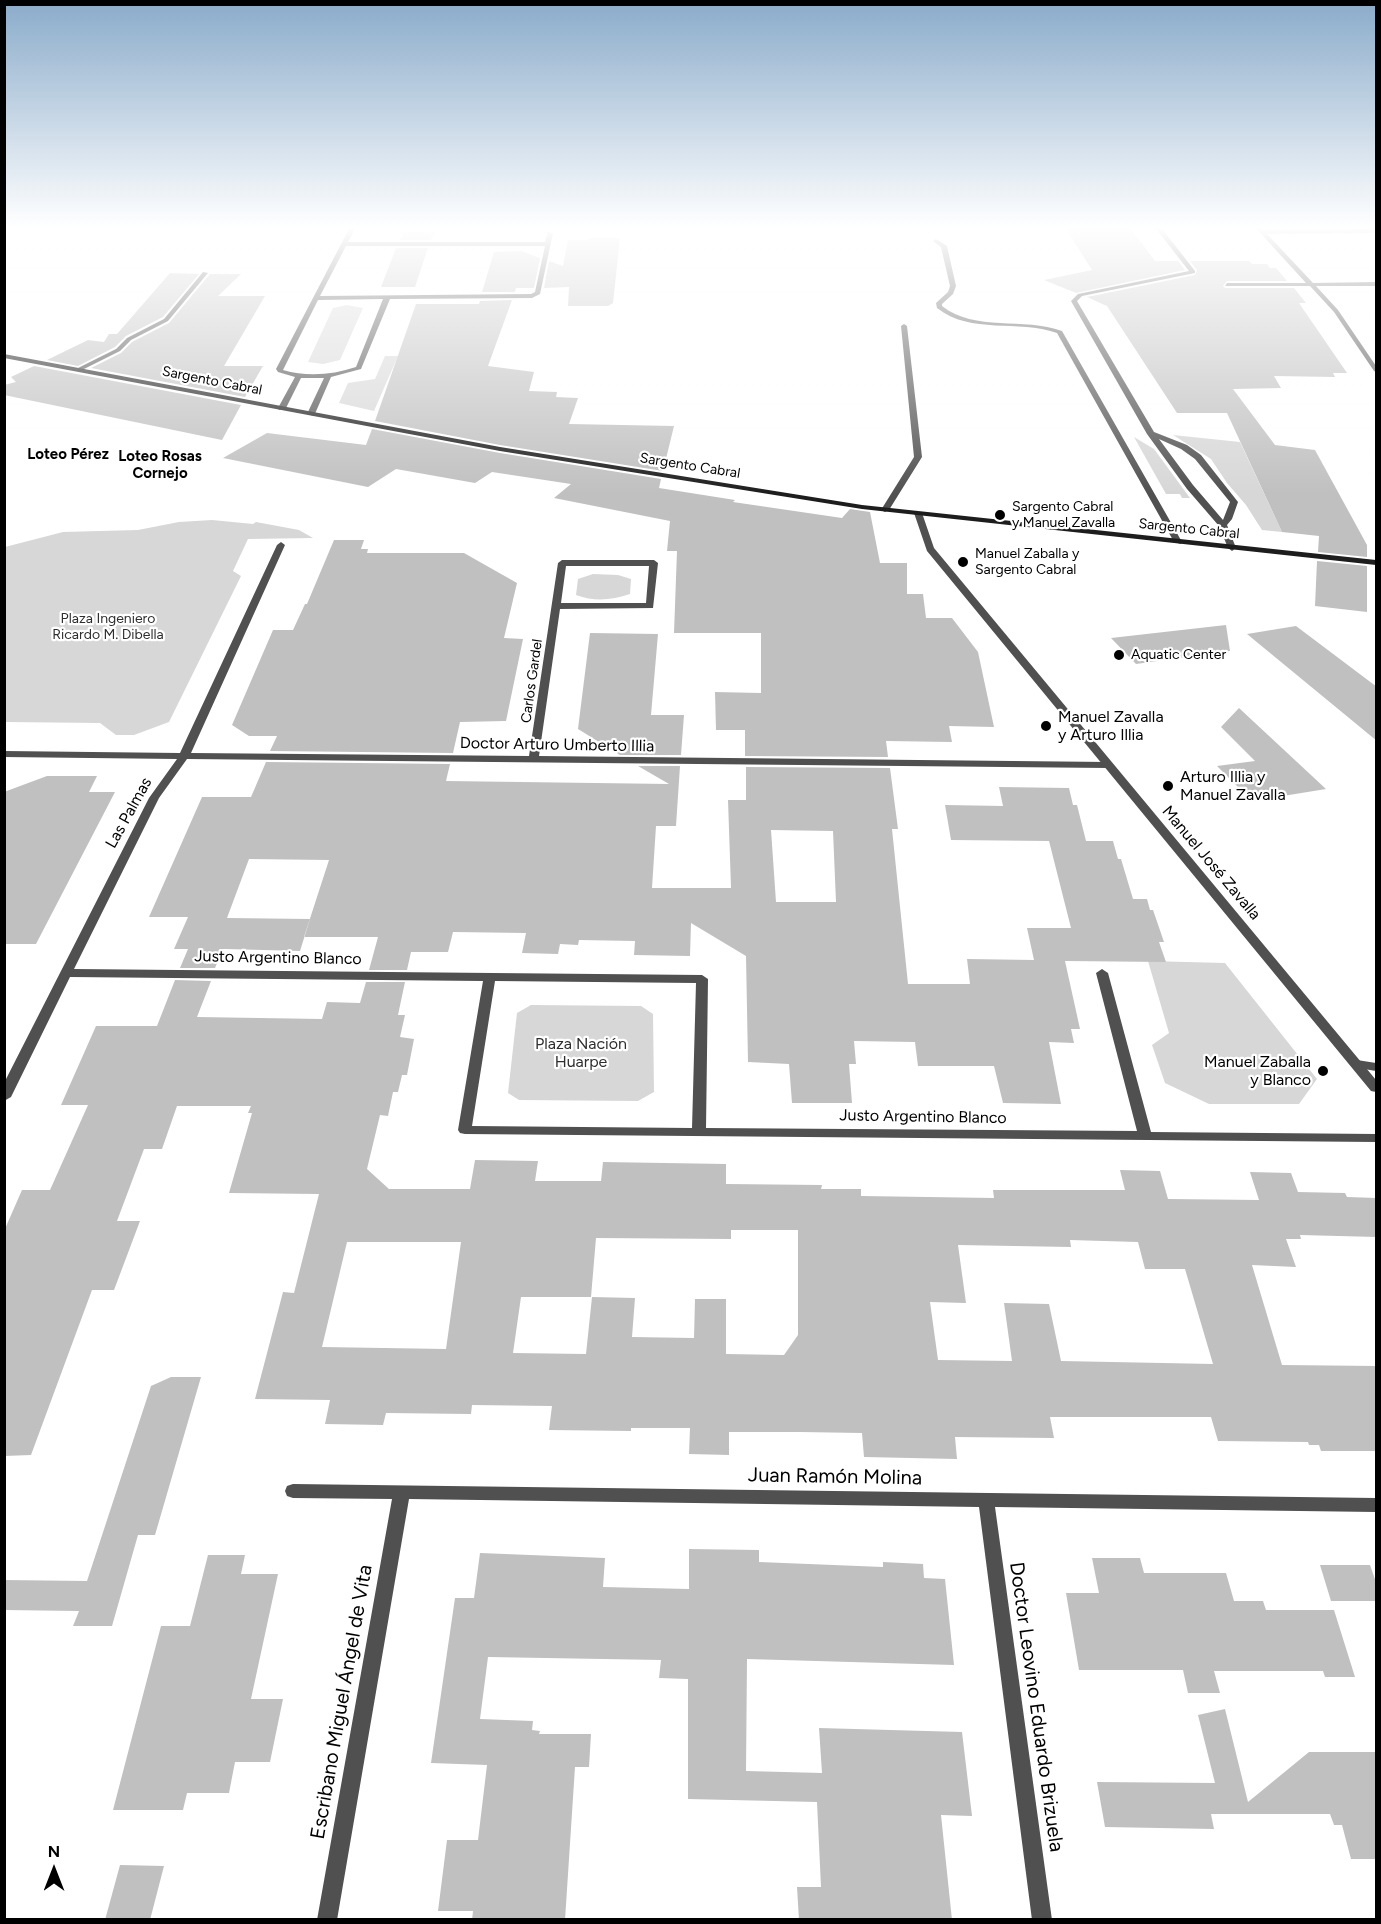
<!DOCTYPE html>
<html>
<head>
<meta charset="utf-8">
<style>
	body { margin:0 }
	#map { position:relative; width:1381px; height:1924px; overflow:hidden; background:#fff; font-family:Figtree,sans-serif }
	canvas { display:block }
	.frame { position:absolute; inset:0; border:6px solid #000; pointer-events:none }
	.north { position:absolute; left:24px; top:1840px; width:60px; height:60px; -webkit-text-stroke:4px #fff; paint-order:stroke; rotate:0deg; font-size:16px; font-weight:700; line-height:24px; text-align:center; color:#000 }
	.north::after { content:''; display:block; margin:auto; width:21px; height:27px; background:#000; clip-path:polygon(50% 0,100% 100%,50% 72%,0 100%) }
</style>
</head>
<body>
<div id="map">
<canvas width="1381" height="1924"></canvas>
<div class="frame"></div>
<div class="north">N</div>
</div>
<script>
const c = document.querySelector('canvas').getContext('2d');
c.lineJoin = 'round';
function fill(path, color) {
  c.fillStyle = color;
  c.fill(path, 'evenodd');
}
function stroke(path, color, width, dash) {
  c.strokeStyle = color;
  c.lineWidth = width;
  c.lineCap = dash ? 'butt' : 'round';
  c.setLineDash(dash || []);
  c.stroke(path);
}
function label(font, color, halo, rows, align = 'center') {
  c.font = font + ' Figtree,sans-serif';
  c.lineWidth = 4.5;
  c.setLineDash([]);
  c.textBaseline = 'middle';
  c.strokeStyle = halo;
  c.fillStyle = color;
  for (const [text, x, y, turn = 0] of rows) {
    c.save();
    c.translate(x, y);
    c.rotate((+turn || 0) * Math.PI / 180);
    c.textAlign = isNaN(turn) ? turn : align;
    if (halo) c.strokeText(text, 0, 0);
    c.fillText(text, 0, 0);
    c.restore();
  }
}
const green = new Path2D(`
	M347 305 363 308 340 360 323 364 308 362 333 308Z
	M385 356H398L374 411 339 403 348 383 375 379Z
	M1173 435 1240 442 1282 532 1262 530 1246 505 1227 483 1211 459Z
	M1134 437 1154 449 1190 498H1182L1180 494H1166Z
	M212 520 253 524 256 522 299 530 313 538 248 539 233 571 241 576 169 722 134 735H116L100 723 5 722V547L63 532 138 530 179 522Z
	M593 574 618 575 631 579 630 594C612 600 595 602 576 595L578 579Z
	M1148 961 1225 963 1317 1079 1299 1104H1209L1165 1083 1152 1045 1169 1033Z
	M531 1005 641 1006 653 1014 654 1092 638 1101 519 1100 508 1093 517 1013Z`);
const building = new Path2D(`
	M1064 226H1129L1155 261H1178L1185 270 1076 293 1044 280 1092 270Z
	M403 232H435L431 240H400Z
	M589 238H620L613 303 608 306H568L569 287 544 288 549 261 563 266 568 240H588Z
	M396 248H428L415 287H381Z
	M521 251 540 258 534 288H516L515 292H482L494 252Z
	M1190 261H1249L1252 264H1267L1270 268H1276L1287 281H1227L1223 286 1225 288H1294L1306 303H1299L1347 373H1333L1335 377 1274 376 1281 388 1233 389 1275 445 1315 450 1367 545V557L1318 552 1319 536 1282 532 1227 413H1177L1107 306 1087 297 1195 275 1197 270Z
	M170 273 199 274 163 317 126 336 115 347 78 366 47 360 88 340 104 342 109 334H117Z
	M210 274H241L218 296H265L224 366H263L245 397 91 368 121 353 132 342 169 323Z
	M512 300 488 366 534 372 529 391 557 392 556 397 578 398 569 424 674 426 663 471 500 445 375 421 416 304H479L480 301Z
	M34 366 241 405 222 440 4 395V385L16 382 11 377Z
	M372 429 500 453 661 479 659 488 735 500 733 502 842 518 850 509 870 512 880 563H907V594H923L926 618H952L978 652 994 727 949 726 952 742 886 741 888 757 745 756V730H716L715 692 761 693V633H674L677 551H667L670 521 554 498 571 484 492 472 475 483 396 469 368 487 223 458 267 433 366 445Z
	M334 540H364L361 549H368L367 553H464L517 583 504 638 523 639 506 721 460 722 453 753 270 751 277 736H249L232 725 273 630H293L305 604H307Z
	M1317 561 1367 566V612L1315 606Z
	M1226 625 1230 651 1136 664 1111 638Z
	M1296 626 1377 687V741L1247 634Z
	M590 633 658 634 651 715H684L681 755H620L578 729Z
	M1239 708 1326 789 1252 801 1217 766 1255 761 1221 727Z
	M266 762 450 764 446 781 669 784 638 766H680L676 826H656L652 888H731L728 800H746V767L890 768 898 829H892L908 984H970L967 959 1034 960 1027 928H1071L1049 841 951 840 945 805 1003 806 999 787 1069 788 1073 805H1077L1086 841H1113L1118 859H1121L1133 899H1147L1150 910H1153L1164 942H1159L1166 962 1065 961 1080 1029H1071L1074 1043 1049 1042 1061 1104 1003 1103 994 1066H918L915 1042 854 1041 856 1064H849L852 1103H792L789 1064 748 1062 746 956 691 923 690 956 634 955 635 941 579 940 578 945 560 944 558 954 522 953 526 933 453 932 448 952H411L407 970H369L378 937H304L329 860 249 859 227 918 310 919 300 951 226 949H223L215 968H180L188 949H174L188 917H149L202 797H251ZM771 830 833 831 836 902H776Z
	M47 776H97L89 792H115L36 944H4V792Z
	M175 980 211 981 197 1017 322 1019 327 1002 360 1003 366 982H405L398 1015H405L400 1037 414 1039 407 1075H402L398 1092H393L388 1116 380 1115 367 1169 389 1189H470L475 1160 538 1161 535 1181H601L603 1162 726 1164V1184L822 1185 821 1189H861V1196L994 1198 993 1190H1125L1120 1170 1160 1171 1168 1199 1259 1200 1250 1172 1291 1173 1298 1192 1345 1193 1347 1197 1377 1198V1237L1300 1235 1301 1239H1286L1296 1267 1252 1265 1282 1365 1377 1366V1451H1321L1319 1445H1309L1308 1442 1218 1441 1211 1417H1050L1054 1438 955 1437 957 1459 864 1457 862 1433 800 1432H729V1455L689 1454 690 1428H631V1431L549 1430 552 1406 472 1405 471 1414 386 1413 383 1425 325 1424 330 1400 255 1399 283 1292 294 1293 319 1194 229 1193 252 1113H248L251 1106H177L162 1149H144L117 1221H140L114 1290H92L31 1455 4 1456V1231L22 1190H50L88 1105H61L96 1026H157ZM731 1230H798V1335L784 1355 726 1354V1299H695L694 1338 632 1337 635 1298 592 1297 586 1354 513 1353 521 1297H591L596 1238 731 1239ZM1070 1240 1138 1242 1145 1269H1185L1213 1364 1061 1361 1049 1304 1004 1303 1012 1361 938 1360 930 1302 966 1303 958 1245 1071 1247ZM347 1242H461L446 1349 322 1347Z
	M171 1377H201L155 1535H138L112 1626H73L79 1611 4 1610V1580L87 1581 151 1386Z
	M689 1549 759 1550V1562L883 1567V1562L923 1564 924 1578 945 1579 954 1665 747 1659 746 1771 822 1773 819 1728 962 1732 972 1816 941 1815 952 1920H799L797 1887H821L817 1802 688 1799V1679L659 1678 661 1660 488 1657 480 1719 533 1721 532 1730 540 1731 539 1734H591L589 1767H575L565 1920H472L473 1911H438L447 1840H478L487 1765 431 1763 455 1598H474L480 1553 605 1558 603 1587 689 1589Z
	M208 1555H245L241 1574H278L251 1699H283L270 1762H235L229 1793H187L183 1810H113L161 1626H190Z
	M1092 1558H1140L1144 1573H1226L1234 1601H1263L1266 1610H1334L1355 1677H1325L1323 1671H1214L1220 1693H1188L1183 1670H1079L1066 1593H1099Z
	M1320 1565H1370L1377 1585V1601H1331Z
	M1225 1709 1248 1802 1309 1752H1377V1859H1351L1342 1825H1334L1330 1814H1211L1214 1829 1105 1827 1097 1782 1215 1783 1198 1715Z
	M120 1865 164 1866 150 1920H105Z`);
const minor = new Path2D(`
	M351 225H357L348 242H545L548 232 553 233 540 294 532 298 390 299 361 369 331 377 314 416 307 414 324 378H301L286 408 279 410 278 408 295 377 278 372 276 369ZM346 246H545L535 292 531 294 320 296ZM383 299 356 367C332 375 307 377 283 370L318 300Z
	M1153 225H1159L1195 271V273L1082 296 1077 301 1154 432 1187 445 1201 455 1238 502 1232 519 1227 525 1236 548 1232 551 1228 548 1219 526 1187 489 1147 434 1071 301 1078 294 1189 271ZM1159 439 1181 449 1195 459 1230 502 1223 520 1193 485Z
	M1253 225H1259L1264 230 1376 229V233L1267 234 1313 283 1376 282V286H1316L1338 310 1376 366V372L1374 371 1334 312 1310 286H1225L1227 283H1306Z
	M936 239 947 246 956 286 953 294 942 304V306C975 332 1024 317 1062 331L1182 542 1181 544 1174 542 1057 333C1018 319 971 335 937 308L936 303 948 292 950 286 941 247 933 241Z
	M203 272 208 273 168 321 131 340 120 351 80 371H76V369L116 349 127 338 164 319Z
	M904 324 907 326 922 457 889 510 885 512 881 510 914 457 901 326Z
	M281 542 285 545 191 753 529 756 558 563 562 560H654L658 563 653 608 560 609 539 756 1108 762 1113 765 1108 768 187 759 159 798 74 969 702 975 708 979 706 1128 1137 1131 1096 973 1102 969 1108 973 1151 1132 1376 1134V1142L465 1134 460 1133 458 1130 483 981 70 977 11 1097 4 1101V1083L149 798 177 759 4 757V751L180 753 277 545ZM566 566H649L646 603H561ZM495 981 696 983 692 1128 472 1126Z
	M1357 1060 1376 1063V1071L1352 1067 1351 1064 1352 1061Z
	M293 1484 1376 1498V1512L995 1507 1052 1920H1032L979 1507 409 1499 337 1920H317L392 1499 293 1498 287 1496 285 1491 287 1486Z`);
const tertiary = new Path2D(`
	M915 511 922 513 934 548 1376 1080V1092L1371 1091 927 551 914 513Z`);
const secondary = new Path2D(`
	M4 354 500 447 862 505 1376 560V565L862 509 500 451 4 358Z`);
const markers = [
	[1000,515,6,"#000"],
	[963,562,6,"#000"],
	[1119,655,6,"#000"],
	[1046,726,6,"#000"],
	[1168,786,6,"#000"],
	[1323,1071,6,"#000"]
];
const farStreetnames = [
	["Sargento Cabral",212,381,11],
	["Sargento Cabral",690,466,9],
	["Sargento Cabral",1189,529,6],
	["Carlos Gardel",532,681,-82]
];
const farPoinames = [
	["Sargento Cabral",1012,507],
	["y Manuel Zavalla",1012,523],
	["Manuel Zaballa y",975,554],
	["Sargento Cabral",975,570],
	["Aquatic Center",1131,655]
];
const farParknames = [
	["Plaza Ingeniero",108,619],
	["Ricardo M. Dibella",108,635]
];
const farNeighbourhoodnames = [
	["Loteo Pérez",68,455],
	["Loteo Rosas",160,457],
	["Cornejo",160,474]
];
const poiNames = [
	["Manuel Zavalla",1058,717],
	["y Arturo Illia",1058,735],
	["Arturo Illia y",1180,777],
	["Manuel Zavalla",1180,795],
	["Manuel Zaballa",1311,1062,"right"],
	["y Blanco",1311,1080,"right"]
];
const streetNames = [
	["Doctor Arturo Umberto Illia",557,745,1],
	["Las Palmas",129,813,-61],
	["Manuel José Zavalla",1211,863,50],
	["Justo Argentino Blanco",278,958,1],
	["Justo Argentino Blanco",923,1117,1]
];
const parkNames = [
	["Plaza Nación",581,1044],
	["Huarpe",581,1062]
];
const nearStreetnames = [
	["Juan Ramón Molina",835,1477,1],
	["Escribano Miguel Ángel de Vita",342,1702,-80],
	["Doctor Leovino Eduardo Brizuela",1036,1707,82]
];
fill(green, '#d7d7d7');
fill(building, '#c0c0c0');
fill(minor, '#505050');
fill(tertiary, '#505050');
fill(secondary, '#1d1d1d');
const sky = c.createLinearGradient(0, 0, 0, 494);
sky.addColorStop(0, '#8aabca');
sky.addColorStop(0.46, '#fff');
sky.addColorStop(1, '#ffffff00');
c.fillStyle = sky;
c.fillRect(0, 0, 1381, 494);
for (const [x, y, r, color] of markers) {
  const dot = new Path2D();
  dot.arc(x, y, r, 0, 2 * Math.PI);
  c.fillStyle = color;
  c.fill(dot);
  stroke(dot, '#fff', 2);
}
label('14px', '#000', '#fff', farStreetnames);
label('14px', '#000', '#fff', farPoinames, 'left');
label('14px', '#2e2e2e', '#fff', farParknames);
label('bold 15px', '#000', '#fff', farNeighbourhoodnames);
label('16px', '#000', '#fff', poiNames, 'left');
label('16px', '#000', '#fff', streetNames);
label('16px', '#2e2e2e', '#fff', parkNames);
label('20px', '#000', '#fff', nearStreetnames);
</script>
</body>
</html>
